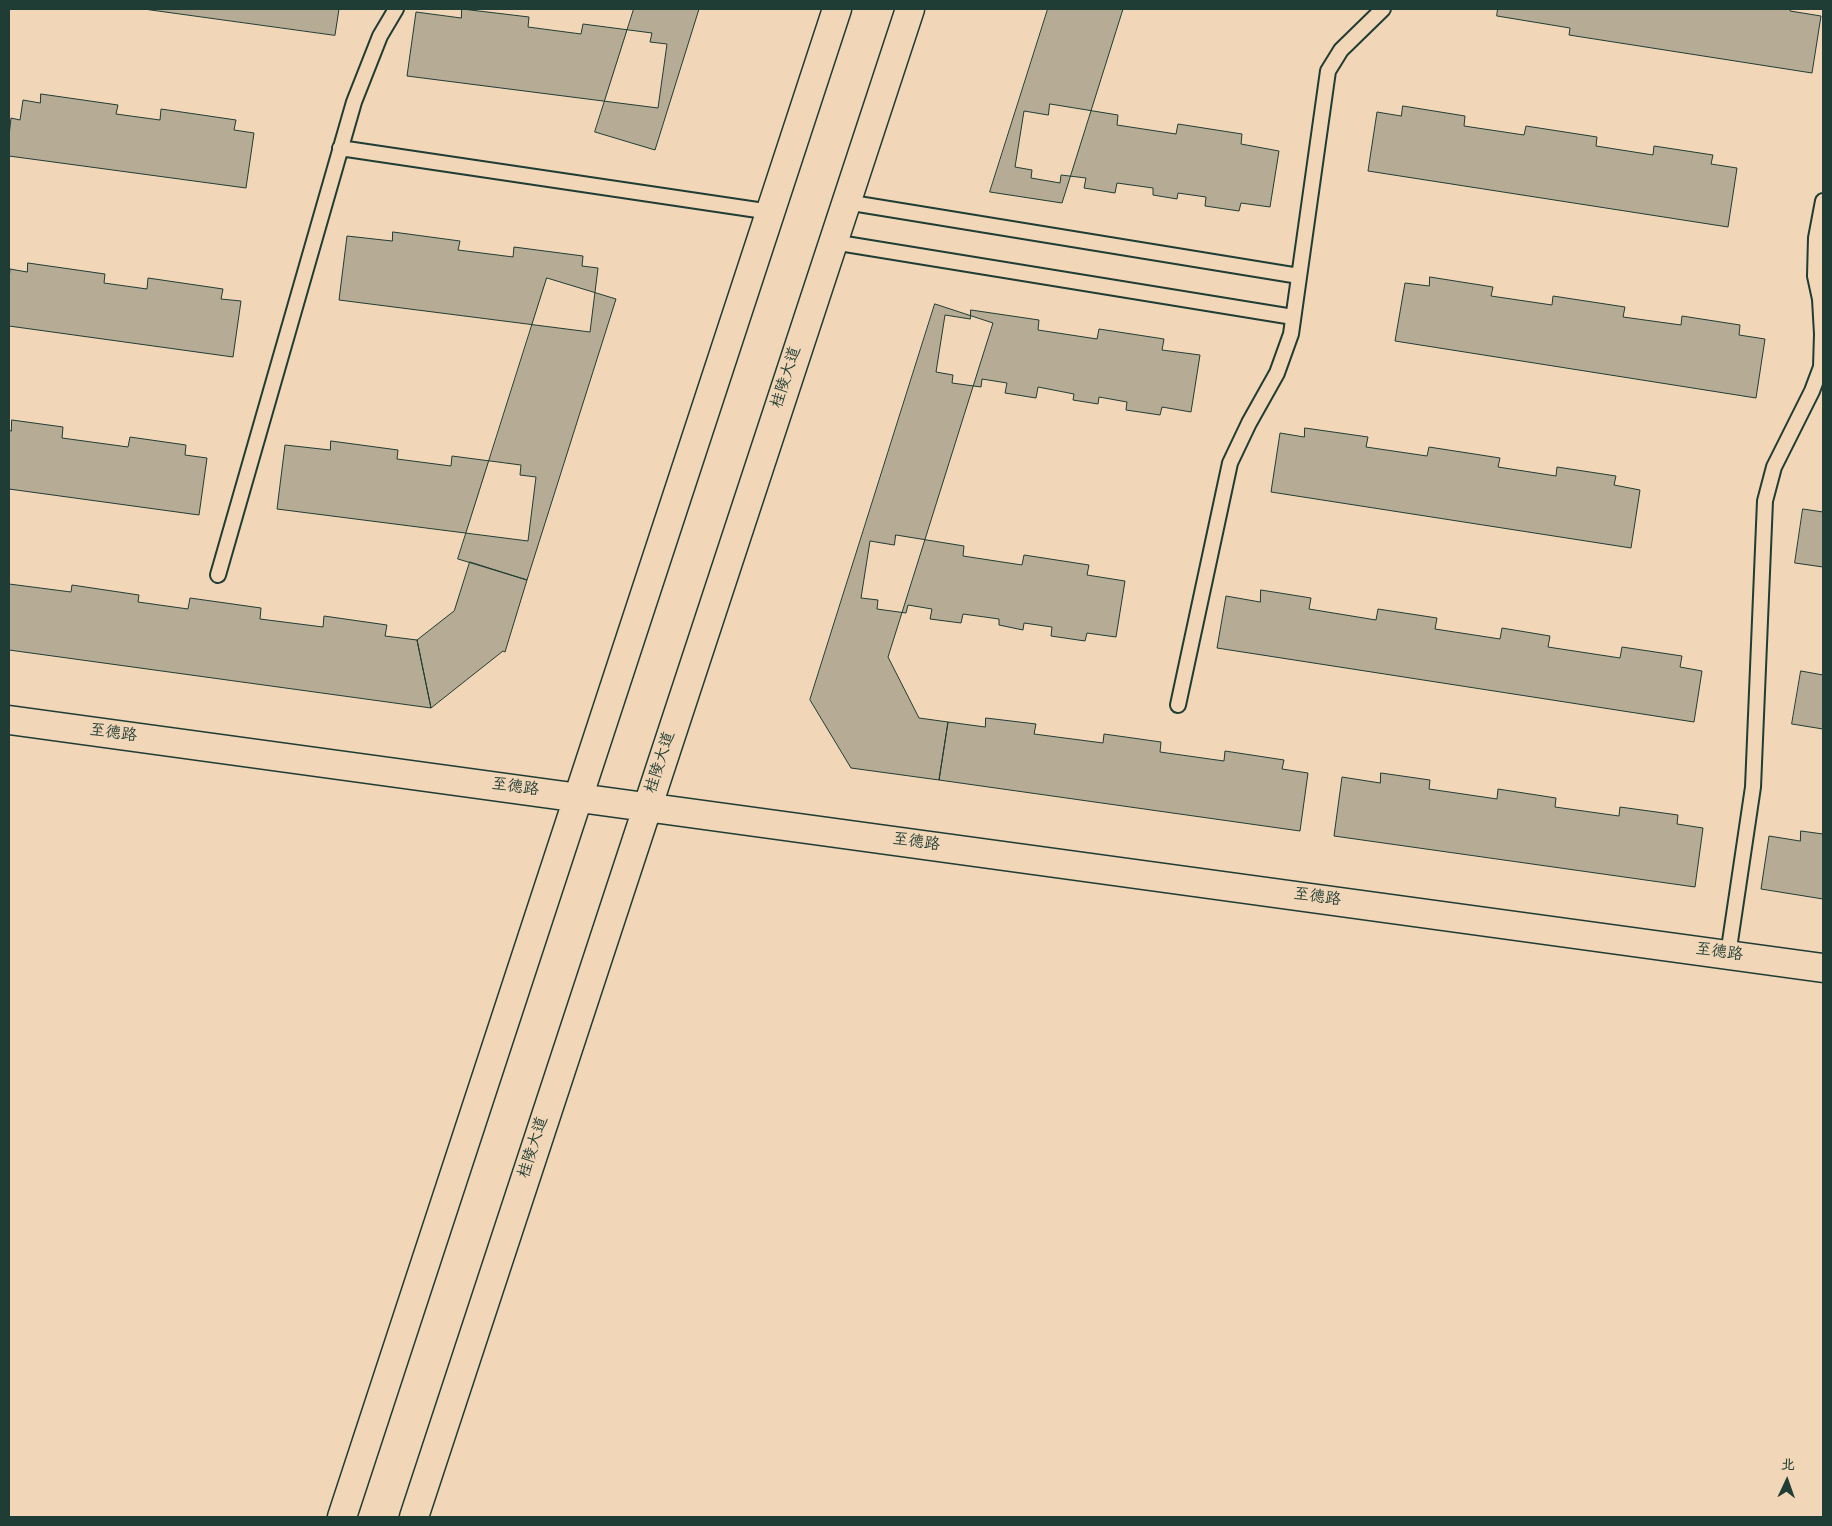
<!DOCTYPE html>
<html>
<head>
<meta charset="utf-8">
<style>
	body { margin:0 }
	#map { position:relative; width:1832px; height:1526px; overflow:hidden; background:#f1d6b8; font-family:Dekko,"LXGW WenKai TC",sans-serif }
	canvas { display:block }
	.frame { position:absolute; inset:0; border:10px solid #1f3d34; pointer-events:none }
	.north { position:absolute; left:1762px; top:1456px; width:50px; height:50px; -webkit-text-stroke:4px #f1d6b8; paint-order:stroke; rotate:3deg; font-size:14px; font-weight:700; line-height:20px; text-align:center; color:#1f3d34 }
	.north::after { content:''; display:block; margin:auto; width:18px; height:22px; background:#1f3d34; clip-path:polygon(50% 0,100% 100%,50% 72%,0 100%) }
</style>
</head>
<body>
<div id="map">
<canvas width="1832" height="1526"></canvas>
<div class="frame"></div>
<div class="north">北</div>
</div>
<script>
const c = document.querySelector('canvas').getContext('2d');
c.lineJoin = 'round';
function fill(path, color) {
  c.fillStyle = color;
  c.fill(path, 'evenodd');
}
function stroke(path, color, width, dash) {
  c.strokeStyle = color;
  c.lineWidth = width;
  c.lineCap = dash ? 'butt' : 'round';
  c.setLineDash(dash || []);
  c.stroke(path);
}
function label(font, color, halo, rows, align = 'center') {
  c.font = font + ' Dekko,"LXGW WenKai TC",sans-serif';
  c.lineWidth = 4;
  c.setLineDash([]);
  c.textBaseline = 'middle';
  c.strokeStyle = halo;
  c.fillStyle = color;
  for (const [text, x, y, turn = 0] of rows) {
    c.save();
    c.translate(x, y);
    c.rotate((+turn || 0) * Math.PI / 180);
    c.textAlign = isNaN(turn) ? turn : align;
    if (halo) c.strokeText(text, 0, 0);
    c.fillText(text, 0, 0);
    c.restore();
  }
}
const building = new Path2D(`
	M144 9H339L335 35Z
	M462 9 529 17 528 27 581 34 583 24 652 33 650 42 667 44 658 108 407 76 416 12 461 18Z
	M634 9H699L655 150 595 132Z
	M1048 9H1123L1062 203 990 192Z
	M1498 9H1790V11L1821 16 1812 73 1569 35 1570 28 1497 16Z
	M41 94 118 105 116 114 160 120 161 109 236 120 234 130 254 133 246 188 9 156V136L11 118 20 120 23 100 40 103Z
	M1050 104 1118 115 1117 125 1176 134 1178 124 1242 134 1241 144 1279 151 1270 207 1241 203 1239 211 1205 206 1206 197 1178 193 1177 199 1153 195V188L1117 183 1115 193 1084 188 1086 178 1061 175 1060 183 1031 178 1032 170 1015 167 1024 111 1048 115Z
	M1403 106 1465 116 1464 126 1524 135 1526 126 1597 137 1596 146 1653 155 1654 146 1713 155 1711 164 1737 168 1728 227 1368 171 1377 112 1401 116Z
	M393 232 460 241 458 250 513 257 514 247 583 256 582 266 598 268 590 332 339 300 347 236 392 241Z
	M28 263 105 274 104 283 147 289 148 278 223 289 221 299 241 301 233 357 9 326V280L10 269 27 272Z
	M1430 277 1493 287 1491 296 1552 305 1553 296 1625 307 1623 317 1681 325 1682 316 1740 325 1739 335 1765 339 1756 398 1395 341 1405 283 1429 286Z
	M547 278 616 299 527 580 458 559Z
	M935 304 993 323 888 657 919 718 948 722 939 780 851 768 810 700Z
	M971 310 1039 320 1038 330 1097 339 1099 329 1164 339 1162 350 1200 355 1191 412 1162 407 1160 415 1126 410 1127 402 1099 397 1098 404 1073 400 1074 394 1038 387 1036 398 1005 393 1007 383 982 379 981 387 952 383 953 375 936 372 945 315 970 319Z
	M12 420 63 427 62 438 128 447 130 437 186 445 185 455 207 458 199 515 9 489V430L11 431Z
	M1305 428 1368 437 1366 447 1427 456 1429 447 1500 458 1498 467 1556 476 1557 467 1616 476 1614 485 1640 490 1631 548 1271 492 1280 433 1304 437Z
	M331 441 398 450 397 459 451 466 452 456 521 465 520 475 536 477 528 541 277 509 285 445 330 450Z
	M1803 509 1823 512V567L1795 563Z
	M896 535 964 546 963 556 1022 565 1024 555 1089 565 1087 575 1125 581 1116 637 1087 633 1085 641 1051 636 1052 627 1024 623 1023 630 999 625V619L963 614 961 623 930 619 932 609 908 605 906 613 877 609 878 600 861 598 870 541 894 545Z
	M470 562 527 580 505 652 503 651 431 708 417 640 454 611Z
	M9 584 71 592 72 585 139 595 138 602 188 609 190 598 261 608 260 619 323 627 324 616 387 625 385 636 417 640 431 708 9 650Z
	M1261 590 1311 598 1309 609 1376 620 1378 609 1437 618 1435 629 1500 639 1502 628 1550 636 1548 647 1620 658 1622 647 1682 656 1680 667 1702 671 1694 722 1217 648 1226 596 1260 602Z
	M1801 671 1823 675V729L1792 724Z
	M986 718 1036 724 1034 734 1103 743 1104 734 1161 742 1160 752 1224 761 1225 751 1284 760 1282 769 1308 773 1300 831 939 780 948 722 985 727Z
	M1381 773 1430 780 1429 789 1497 799 1498 789 1556 798 1555 807 1619 816 1620 807 1678 815 1677 824 1703 828 1695 887 1334 836 1342 777 1380 783Z
	M1801 831 1823 834V899L1761 889 1769 836 1800 841Z`);
const lane = new Path2D(`
	M340 148 771 212
	M846 202 1299 276
	M833 242 1293 317
	M218 575 354 102 380 36 396 9
	M1178 705 1230 463 1249 423 1277 373 1291 334 1328 71 1341 50 1383 9
	M1728 955 1753 787 1765 501 1774 467 1812 391 1821 367 1822 334 1820 299 1815 276 1816 238 1823 201`);
const secondary = new Path2D(`
	M9 720 1823 968
	M342 1517 837 9
	M414 1517 910 9`);
const streetNames = [
	["桂陵大道",788,378,-72],
	["至德路",113,735,8],
	["桂陵大道",662,763,-72],
	["至德路",515,789,8],
	["至德路",916,844,8],
	["至德路",1317,899,8],
	["至德路",1719,954,8],
	["桂陵大道",535,1148,-72]
];
fill(building, '#b6ab94');
stroke(building, '#1f3d34', 1);
stroke(lane, '#1f3d34', 18);
stroke(secondary, '#1f3d34', 31);
stroke(lane, '#f1d6b8', 14);
stroke(secondary, '#f1d6b8', 28);
label('16px', '#1f3d34', '#f1d6b8', streetNames);
</script>
</body>
</html>
